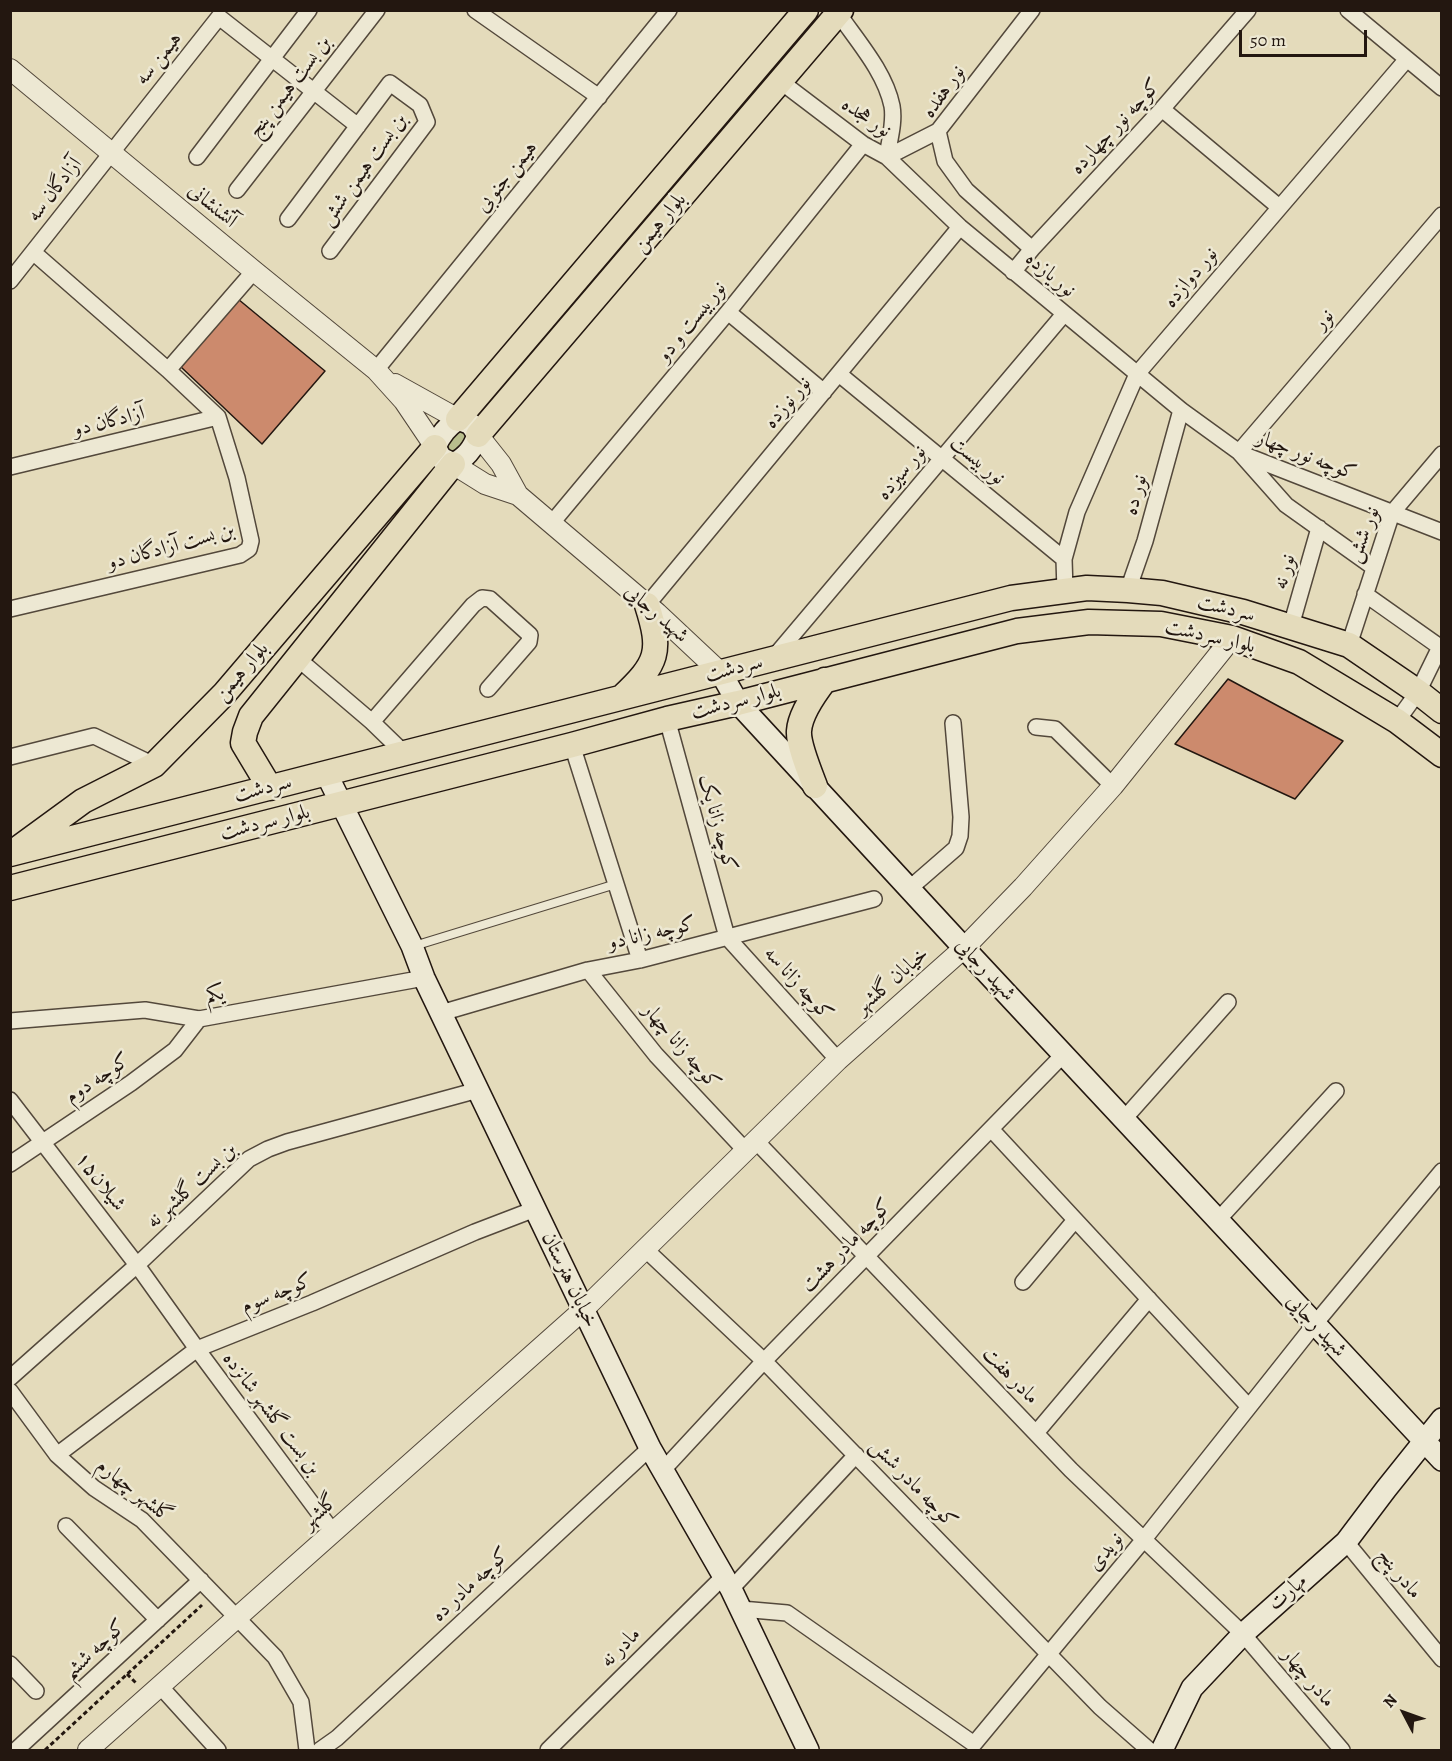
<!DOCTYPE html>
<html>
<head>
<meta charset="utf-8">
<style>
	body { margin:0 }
	#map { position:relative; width:1452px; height:1761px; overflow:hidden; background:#e4dbbb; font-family:Alegreya,serif }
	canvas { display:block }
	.frame { position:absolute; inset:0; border:12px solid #231710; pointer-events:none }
	.north { position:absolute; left:1374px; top:1683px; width:60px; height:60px; -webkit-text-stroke:4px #ede8d3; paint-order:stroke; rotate:311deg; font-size:16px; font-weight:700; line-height:24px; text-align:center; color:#231710 }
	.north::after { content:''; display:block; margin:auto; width:21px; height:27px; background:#231710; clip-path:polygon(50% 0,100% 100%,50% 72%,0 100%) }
	.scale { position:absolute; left:1239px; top:30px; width:128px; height:27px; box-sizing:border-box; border:3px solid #231710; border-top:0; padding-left:8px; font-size:18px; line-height:21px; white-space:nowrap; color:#231710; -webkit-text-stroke:4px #ede8d3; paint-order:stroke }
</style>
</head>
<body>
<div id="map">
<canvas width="1452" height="1761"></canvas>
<div class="frame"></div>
<div class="north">N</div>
<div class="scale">50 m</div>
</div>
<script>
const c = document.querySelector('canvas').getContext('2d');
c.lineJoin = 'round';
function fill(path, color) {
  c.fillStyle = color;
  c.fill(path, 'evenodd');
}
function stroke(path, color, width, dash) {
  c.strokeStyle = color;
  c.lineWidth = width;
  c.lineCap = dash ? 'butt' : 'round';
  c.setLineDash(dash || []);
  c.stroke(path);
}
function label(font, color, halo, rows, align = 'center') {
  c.font = font + ' Alegreya,Amiri,serif';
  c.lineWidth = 5;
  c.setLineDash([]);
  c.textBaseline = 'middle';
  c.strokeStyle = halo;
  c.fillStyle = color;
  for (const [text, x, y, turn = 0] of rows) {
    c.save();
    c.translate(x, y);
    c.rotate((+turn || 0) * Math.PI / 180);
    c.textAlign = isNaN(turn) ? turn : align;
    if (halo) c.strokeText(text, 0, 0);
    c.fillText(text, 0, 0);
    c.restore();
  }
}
const green = new Path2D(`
	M456 428 469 430 458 456 445 452 446 439Z`);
const building = new Path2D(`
	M238 299 325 371 262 444 181 367Z
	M1228 679 1343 741 1295 799 1175 744Z`);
const path = new Path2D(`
	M127 1674 137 1684
	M45 1750 202 1605`);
const service = new Path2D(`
	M414 946 616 884`);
const minor = new Path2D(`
	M475 10 599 97
	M1348 10 1442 88
	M780 81 863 144 887 157C889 141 895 123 892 106 885 72 858 42 838 13
	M1162 109 1279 207
	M938 131 887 157 960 227 1181 410 1239 452 1286 505 1373 567
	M197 157 309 10
	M237 190 377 10
	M288 219 390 83 420 105 427 122 330 251
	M1032 249 966 190 945 161 938 131 1032 10
	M1013 272 1032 249 1162 109 1248 10
	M10 281 219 17 358 126
	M728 312 824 392
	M168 370 254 271
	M376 370 669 10
	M839 374 1064 559 1065 591
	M1239 452 1442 215
	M1242 454 1442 532
	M10 467 218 417
	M551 524 728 312 863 144
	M1064 559 1077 512 1137 374 1407 59
	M1128 590 1145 541 1181 410
	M1365 594 1440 647
	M647 605 960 227
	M10 609 240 555 249 549 251 541 237 478 218 417 168 370 33 252
	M1291 626 1319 528
	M1349 645 1392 513 1442 454
	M774 657 1064 314
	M297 658 372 722 404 753
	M667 719 727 937 838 1060
	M1397 721 1418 692 1440 647H1442
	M372 722 473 605 482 598 490 599 530 635 529 642 488 689
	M1036 727 1055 729 1113 786
	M572 745 640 960
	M10 757 94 736 154 765
	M910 888 956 848 960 836 961 817 953 723
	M588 970 656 1055 745 1150
	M441 1013 588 970 640 960 874 899
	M10 1021 145 1010 199 1019 424 978
	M10 1100 137 1265 197 1349 333 1532
	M1124 1119 1228 1002
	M991 1129 1249 1407
	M755 1140 1071 1470 1243 1634 1342 1750
	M10 1164 131 1083 175 1050 199 1019
	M1218 1220 1336 1091
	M645 1249 764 1361 1100 1707 1149 1750
	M1023 1282 1075 1220
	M10 1378 137 1265 249 1159 268 1149 287 1142 478 1090
	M10 1391 57 1455 94 1488 142 1520 275 1657 301 1702 307 1750
	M1036 1433 1149 1299
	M57 1455 197 1349 312 1303 475 1232 535 1209
	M663 1470 764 1361 1064 1054
	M66 1526 158 1620
	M1346 1542 1442 1659
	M731 1589 856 1455
	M741 1609 787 1613 974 1744 1145 1538 1314 1325 1442 1171
	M10 1664 36 1691
	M160 1686 218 1750
	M16 1750 201 1580
	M320 1750 337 1738 650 1448
	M548 1750 724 1576`);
const tertiary = new Path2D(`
	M10 69 254 271 376 370 404 401 435 447
	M395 384 458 419
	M478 435 501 464 518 495 657 613 721 673
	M453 464 485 484 518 495
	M88 1750 583 1310 838 1060 964 948 1023 887 1113 786 1232 638`);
const secondary = new Path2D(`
	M458 419 471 424 478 435C473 449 466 458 453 464L441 458 435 447C441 434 447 427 458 419Z
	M721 673 738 703 964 948 1442 1460
	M326 773 412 946 424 978 650 1448 731 1589 808 1750
	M1162 1750 1192 1688 1243 1634 1346 1542 1386 1489 1442 1419`);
const primary = new Path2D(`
	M458 419 806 10
	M478 435 841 10
	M622 697C658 663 662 652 647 605
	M815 786C810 773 798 744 799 731 800 714 815 693 825 680
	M270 788 243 743 245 732 251 716 453 464
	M20 847 83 801 154 765 224 694 435 447
	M10 854 1011 598 1087 588 1128 590 1162 593 1243 612 1349 645 1418 692 1442 711
	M10 888 572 745 667 719 738 703 1017 631 1089 622 1161 624 1232 638 1299 662 1397 721 1442 755`);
const streetNames = [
	["هیمن سه",159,59,-51],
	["بن بست هیمن پنج",290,87,-52],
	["نور هفده",944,92,-55],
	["نور هجده",866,118,34],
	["کوچه نور چهارده",1116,127,-47],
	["بن بست هیمن شش",364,170,-54],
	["هیمن جنوبی",507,177,-51],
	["آزادگان سه",55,190,-52],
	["آتشنشانی",212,206,40],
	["بلوار هیمن",660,223,-50],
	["نور یازده",1050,275,40],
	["نور دوازده",1191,278,-50],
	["نور",1324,320,-49],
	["نوربیست و دو",692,322,-51],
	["نور نوزده",788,403,-50],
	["آزادگان دو",109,422,-14],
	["کوچه نور چهار",1306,456,21],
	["نور بیست",977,461,39],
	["نور سیزده",902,473,-50],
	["نور ده",1136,495,-75],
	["نور شش",1364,535,-69],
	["بن بست آزادگان دو",171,547,-15],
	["نور نه",1285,572,-75],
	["سردشت",1226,609,14],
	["شهید رجایی",656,614,41],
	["بلوار سردشت",1210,637,13],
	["سردشت",734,669,-14],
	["بلوار هیمن",242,672,-49],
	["بلوار سردشت",736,702,-14],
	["سردشت",263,789,-14],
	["بلوار سردشت",265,823,-14],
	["کوچه زانا یک",717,823,75],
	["کوچه زانا دو",652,934,-13],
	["شهید رجایی",985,970,47],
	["خیابان گلشهر",892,981,-41],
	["کوچه زانا سه",798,984,48],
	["یکم",215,995,-10],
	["کوچه زانا چهار",681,1047,49],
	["کوچه دوم",98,1079,-34],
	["شیلان۱۵",100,1182,52],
	["بن بست گلشهر نه",192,1186,-43],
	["کوچه مادر هشت",847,1246,-46],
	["خیابان هنرستان",569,1280,64],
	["کوچه سوم",277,1294,-22],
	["شهید رجایی",1316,1326,47],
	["مادر هفت",1010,1376,46],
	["بن بست گلشهر شانزده",271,1414,53],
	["کوچه مادر شش",913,1484,46],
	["گلشهر چهارم",134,1491,38],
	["گلشهر",320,1512,-42],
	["نویدی",1106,1552,-50],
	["مادر پنج",1399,1574,51],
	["کوچه مادر ده",471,1585,-43],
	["مهارت",1288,1593,-41],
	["مادر نه",621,1648,-45],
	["کوچه ششم",95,1650,-43],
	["مادر چهار",1308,1678,50]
];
fill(green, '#b9be8d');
fill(building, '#cc8a6d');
stroke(building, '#231710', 1.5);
stroke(service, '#53483b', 10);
stroke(minor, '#53483b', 18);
stroke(tertiary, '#53483b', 22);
stroke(secondary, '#231710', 24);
stroke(primary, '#231710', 27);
stroke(path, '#231710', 3, [4.5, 3]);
stroke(service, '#ede8d3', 8);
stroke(minor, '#ede8d3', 15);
stroke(tertiary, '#ede8d3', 20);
stroke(secondary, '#ede8d3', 21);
stroke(primary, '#e4dbbb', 24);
label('21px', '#231710', '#ede8d3', streetNames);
</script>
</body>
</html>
